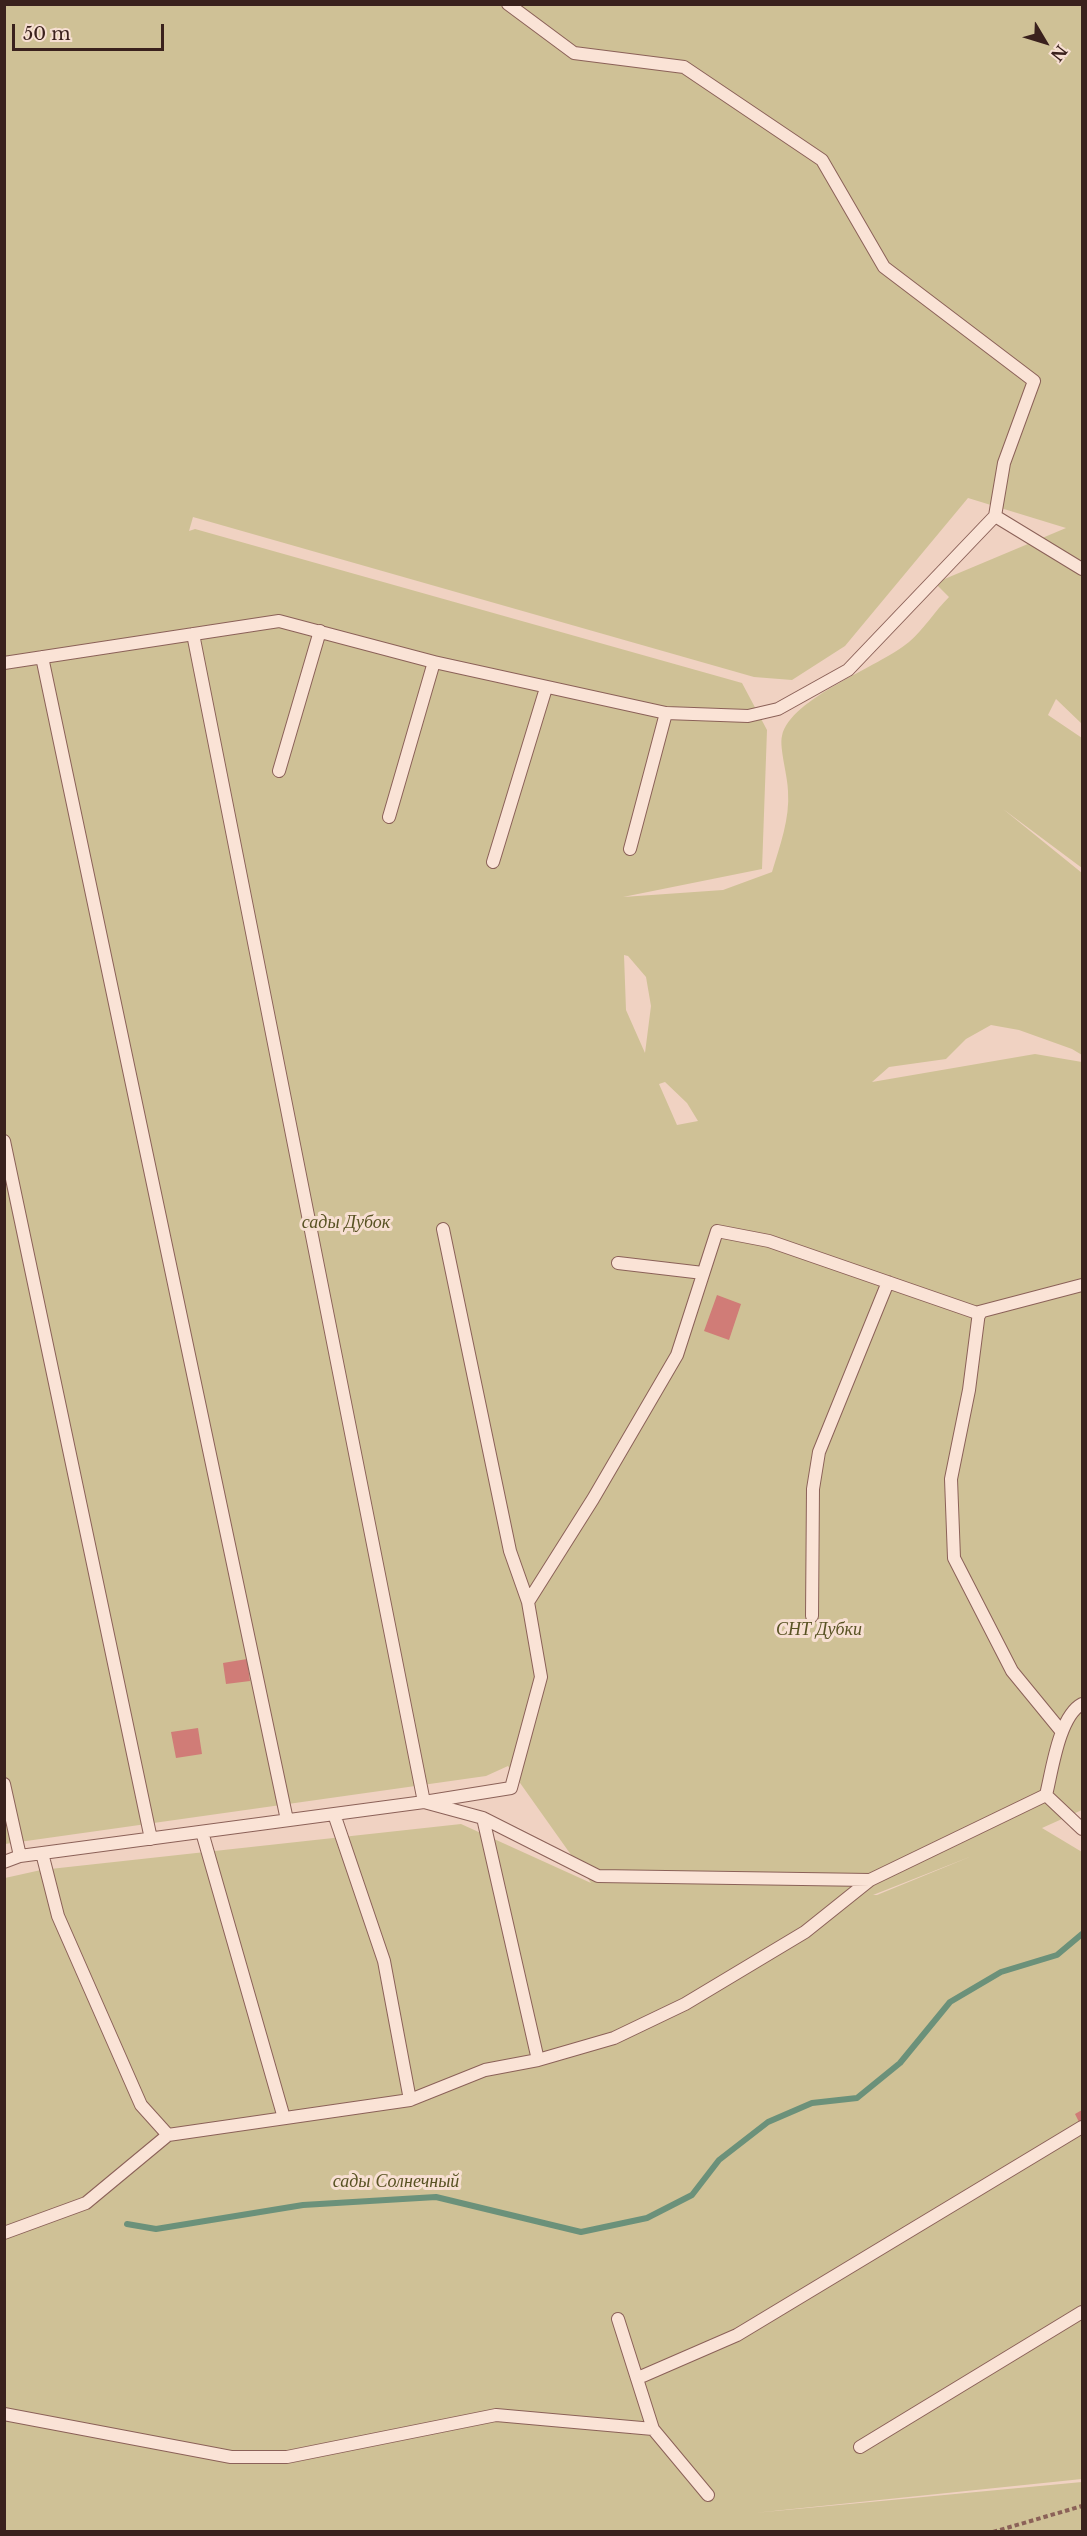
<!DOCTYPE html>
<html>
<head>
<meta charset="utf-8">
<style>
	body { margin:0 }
	#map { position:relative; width:1087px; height:2536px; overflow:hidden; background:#f0d2c2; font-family:"Libre Baskerville",serif }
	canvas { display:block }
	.frame { position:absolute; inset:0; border:6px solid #3a211d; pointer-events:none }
	.north { position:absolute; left:1015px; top:12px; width:60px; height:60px; -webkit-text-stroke:4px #f7dfd2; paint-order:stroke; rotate:128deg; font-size:16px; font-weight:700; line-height:24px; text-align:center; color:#3a211d }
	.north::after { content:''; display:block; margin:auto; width:21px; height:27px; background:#3a211d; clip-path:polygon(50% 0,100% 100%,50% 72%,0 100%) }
	.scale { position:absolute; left:12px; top:24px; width:152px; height:27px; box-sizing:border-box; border:3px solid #3a211d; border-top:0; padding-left:8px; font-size:18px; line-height:21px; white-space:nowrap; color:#3a211d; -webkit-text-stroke:4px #f7dfd2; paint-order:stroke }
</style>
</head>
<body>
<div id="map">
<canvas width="1087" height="2536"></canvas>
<div class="frame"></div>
<div class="north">N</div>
<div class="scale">50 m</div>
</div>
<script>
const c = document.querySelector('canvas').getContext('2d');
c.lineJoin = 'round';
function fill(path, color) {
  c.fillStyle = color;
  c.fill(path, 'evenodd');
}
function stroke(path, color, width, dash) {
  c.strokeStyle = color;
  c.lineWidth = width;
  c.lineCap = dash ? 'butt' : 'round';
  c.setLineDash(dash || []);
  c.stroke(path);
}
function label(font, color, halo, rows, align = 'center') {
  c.font = font + ' "Libre Baskerville",serif';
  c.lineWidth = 6;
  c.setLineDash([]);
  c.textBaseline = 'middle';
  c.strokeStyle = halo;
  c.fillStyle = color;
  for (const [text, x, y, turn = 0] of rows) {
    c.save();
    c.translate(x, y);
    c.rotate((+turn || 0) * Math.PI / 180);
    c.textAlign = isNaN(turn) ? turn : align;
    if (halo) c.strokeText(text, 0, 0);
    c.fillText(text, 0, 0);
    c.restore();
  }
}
const green = new Path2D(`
	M5 5H1082V724L1056 699 1048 715 1082 738V868L1003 809 1082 873V1055L1072 1049 1019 1030 991 1025 966 1039 946 1059 889 1067 872 1082 1035 1054 1082 1062V1810L1042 1828 1082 1852V2479L754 2513 1082 2482V2531H5V1878L41 1870 461 1824 591 1883 508 1766 486 1776 5 1844ZM968 498 1066 528 935 583 949 597C935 611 924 629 909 642 879 667 790 698 782 736 779 747 788 777 788 791 790 819 780 845 772 872L723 890 623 897 762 869 767 730 742 683 195 529 189 531 193 517 754 677 792 680 845 646ZM624 955 628 956 646 977 651 1006 645 1053 626 1010ZM665 1082 687 1103 698 1121 677 1125 659 1084ZM972 1856 877 1895H873Z`);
const stream = new Path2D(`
	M127 2224 156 2229 303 2205 436 2197 581 2232 647 2218 692 2195 719 2160 768 2122 812 2103 857 2098 900 2063 950 2002 1001 1972 1057 1955 1082 1934`);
const building = new Path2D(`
	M717 1295 741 1304 729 1340 704 1331Z
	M247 1659 250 1681 226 1684 223 1663Z
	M198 1728 202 1754 176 1758 171 1732Z
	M1082 2110V2120L1079 2122 1075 2114Z`);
const path = new Path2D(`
	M993 2532 1082 2506`);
const lane = new Path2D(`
	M995 516 1082 569
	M193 634 424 1802 511 1788 541 1677 528 1602 593 1499 677 1355 717 1231 769 1241 980 1314
	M42 657 287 1820
	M4 663 279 621 434 662 666 713 748 716 778 709 848 670 995 516 1004 463 1034 381 884 267 822 160 684 67 574 53 508 4
	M279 771 320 631
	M389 817 434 662
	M630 849 666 713
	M493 862 546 688
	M4 1141 151 1839
	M443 1229 510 1551 528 1602
	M618 1263 703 1273
	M812 1616 813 1489 819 1452 888 1282
	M1062 1732 1012 1671 954 1558 951 1479 969 1390 979 1312 1082 1285
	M4 1784 20 1856
	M1046 1795C1052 1771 1059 1716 1082 1704
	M334 1814 384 1961 410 2100
	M483 1818 538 2060
	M202 1832 284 2118
	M42 1853 58 1916 141 2105 168 2135
	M4 1862 20 1856 424 1802 483 1818 598 1876 870 1880 1046 1795 1082 1829
	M4 2233 86 2203 168 2135 410 2100 485 2070 538 2060 614 2038 685 2004 805 1932 870 1880
	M618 2319 653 2429 708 2495
	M638 2378 737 2335 1082 2127
	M4 2414 231 2457H287L496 2415 653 2429
	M860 2447 1082 2312`);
const parkNames = [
	["сады Дубок",346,1223],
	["СНТ Дубки",819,1630],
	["сады Солнечный",396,2182]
];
fill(green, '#cfc196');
stroke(stream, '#6b917a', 6);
fill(building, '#d07c77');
stroke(lane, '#8b6158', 14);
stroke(path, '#8b6158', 4, [4.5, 3]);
stroke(lane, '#fae3d6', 12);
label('italic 18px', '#585223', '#f7dfd2', parkNames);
</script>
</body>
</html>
